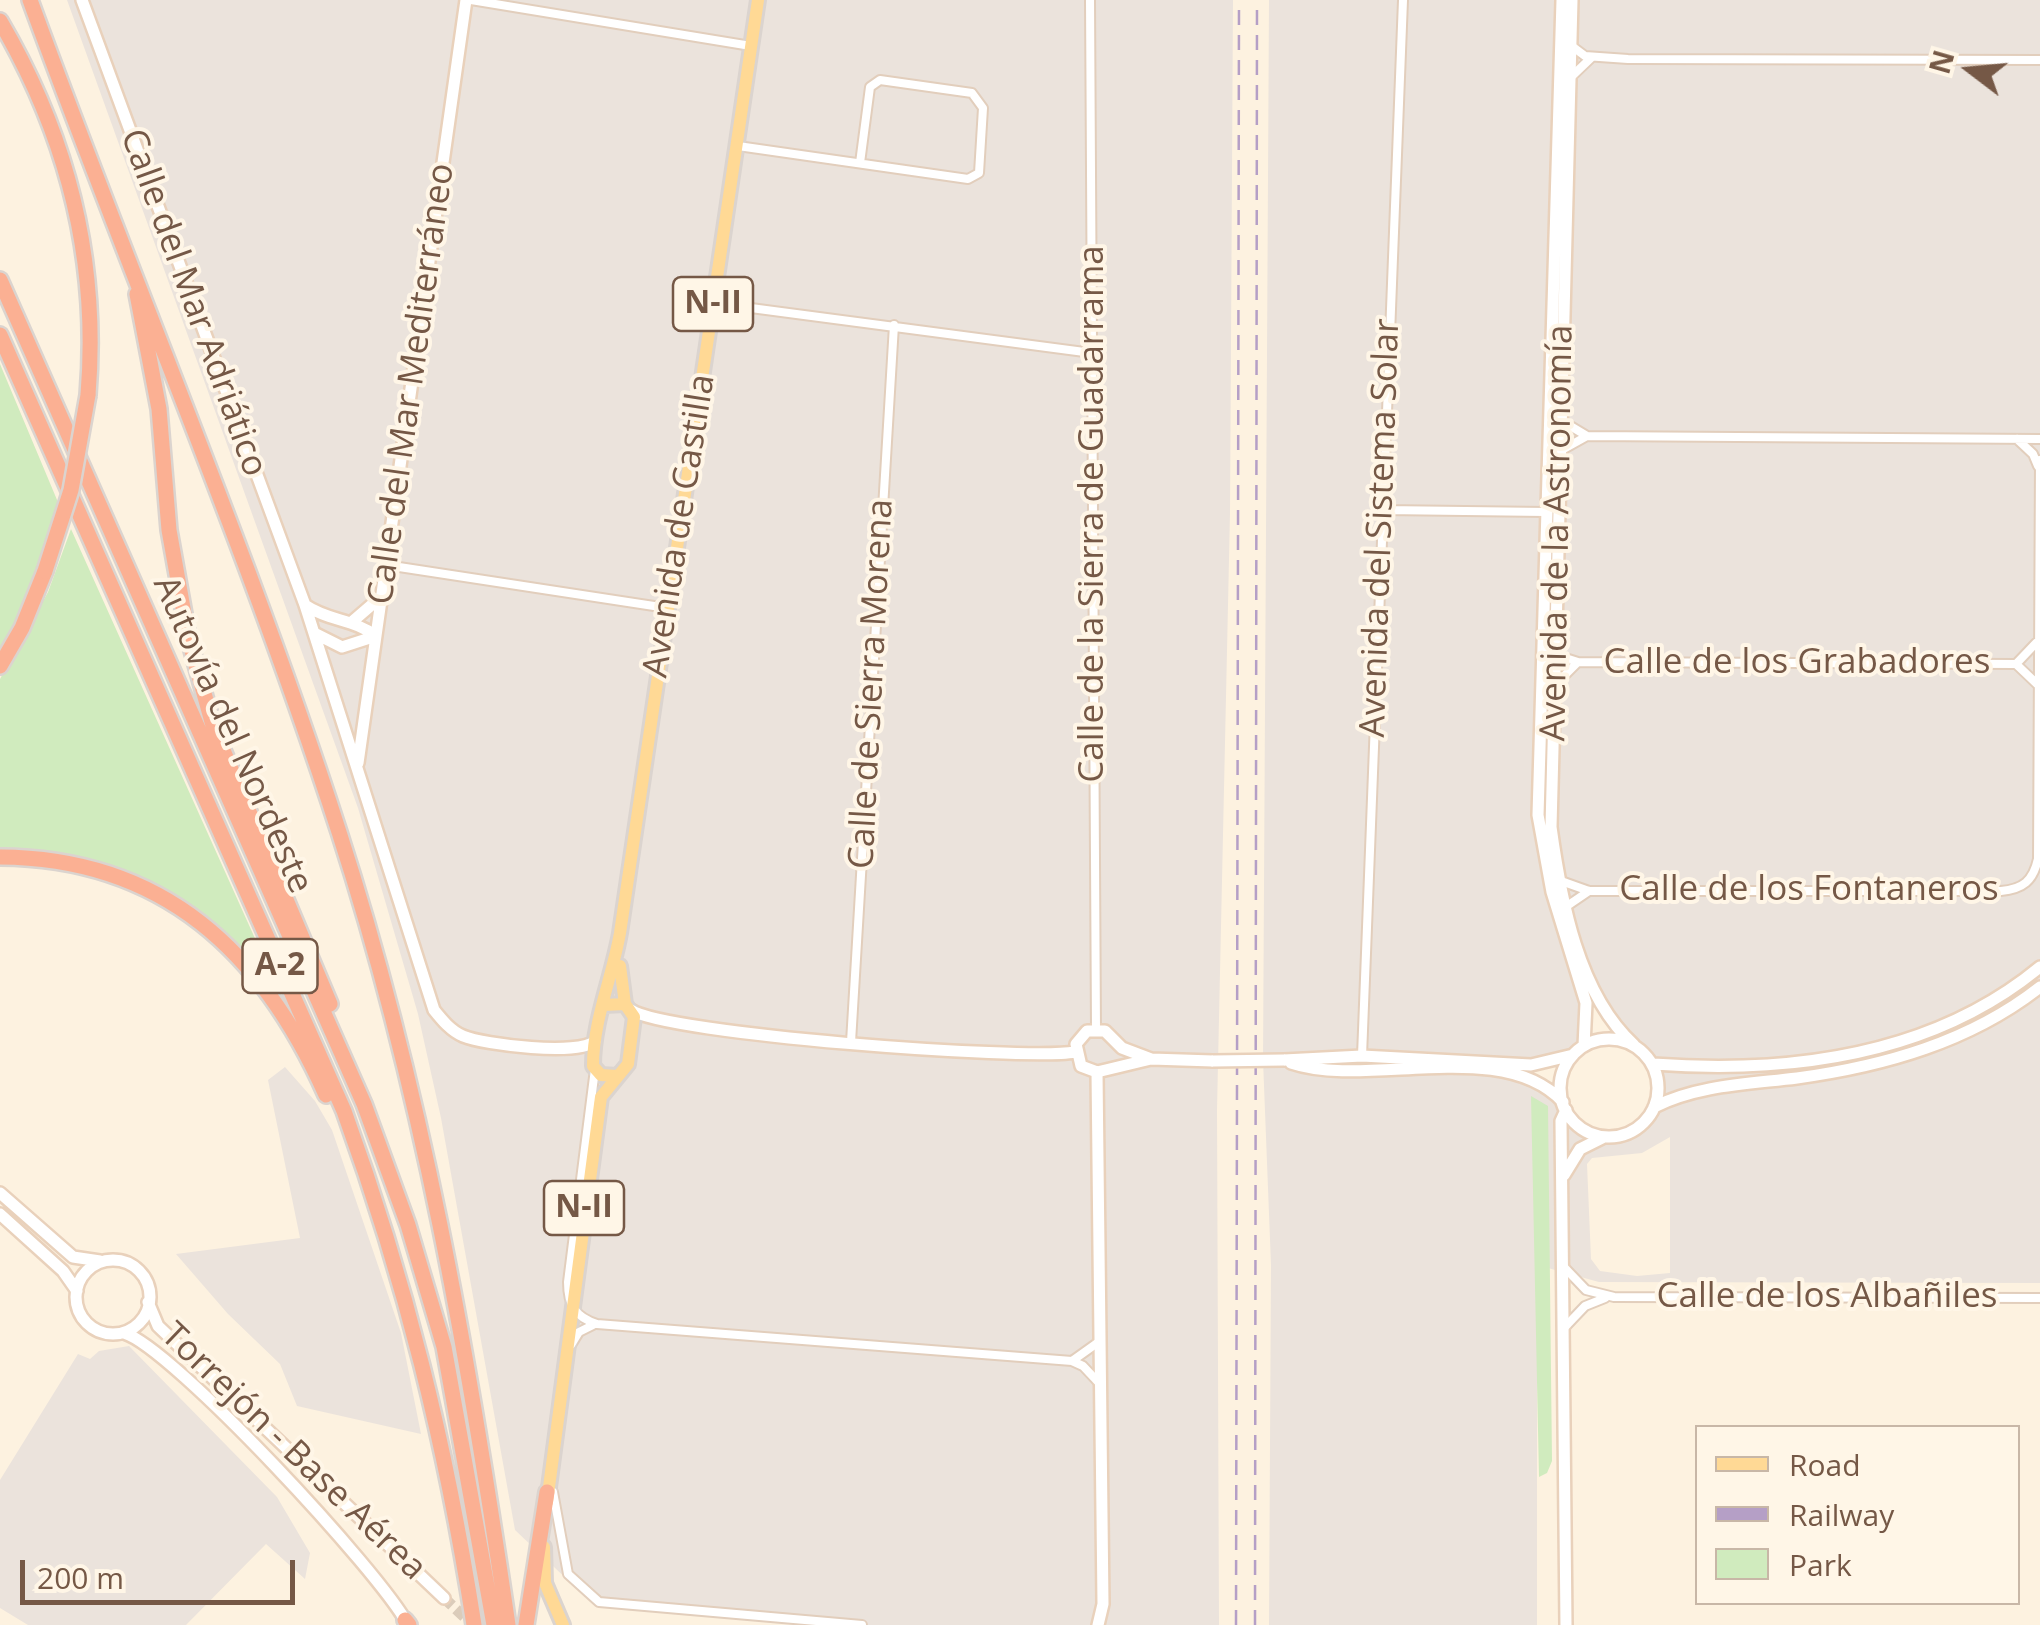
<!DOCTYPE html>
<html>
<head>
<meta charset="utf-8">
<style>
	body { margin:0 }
	#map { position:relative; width:2040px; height:1625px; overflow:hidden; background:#fdf2e0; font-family:"Open Sans",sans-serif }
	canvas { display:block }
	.legend { position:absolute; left:1695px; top:1425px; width:325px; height:180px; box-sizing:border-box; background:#fff6e7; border:2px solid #c8b7a7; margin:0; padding:12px 18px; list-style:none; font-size:30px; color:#755846 }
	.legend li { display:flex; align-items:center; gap:20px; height:50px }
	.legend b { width:50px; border:2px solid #c8b7a7 }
	.north { position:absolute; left:1920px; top:20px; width:100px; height:100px; -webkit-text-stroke:8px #fff6e7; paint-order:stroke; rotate:286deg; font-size:28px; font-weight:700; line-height:40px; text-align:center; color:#755846 }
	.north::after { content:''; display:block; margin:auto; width:35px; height:45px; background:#755846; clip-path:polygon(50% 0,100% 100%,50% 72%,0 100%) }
	.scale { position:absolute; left:20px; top:1560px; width:275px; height:45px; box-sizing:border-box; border:5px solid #755846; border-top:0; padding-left:12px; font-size:30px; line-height:35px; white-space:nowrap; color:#755846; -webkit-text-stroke:8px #fff6e7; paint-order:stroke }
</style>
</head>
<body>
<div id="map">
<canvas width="2040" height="1625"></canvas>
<ul class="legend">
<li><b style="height:12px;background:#ffd995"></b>Road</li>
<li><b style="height:12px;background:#b59fc6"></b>Railway</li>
<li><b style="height:28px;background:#d0ebbe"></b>Park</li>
</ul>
<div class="north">N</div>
<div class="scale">200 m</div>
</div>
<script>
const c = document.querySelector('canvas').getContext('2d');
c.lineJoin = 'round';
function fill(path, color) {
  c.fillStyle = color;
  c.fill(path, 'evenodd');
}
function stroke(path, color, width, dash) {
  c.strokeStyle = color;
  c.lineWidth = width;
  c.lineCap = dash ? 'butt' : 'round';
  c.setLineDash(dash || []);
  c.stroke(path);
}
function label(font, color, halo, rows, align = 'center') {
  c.font = font + ' "Open Sans",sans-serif';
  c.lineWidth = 8;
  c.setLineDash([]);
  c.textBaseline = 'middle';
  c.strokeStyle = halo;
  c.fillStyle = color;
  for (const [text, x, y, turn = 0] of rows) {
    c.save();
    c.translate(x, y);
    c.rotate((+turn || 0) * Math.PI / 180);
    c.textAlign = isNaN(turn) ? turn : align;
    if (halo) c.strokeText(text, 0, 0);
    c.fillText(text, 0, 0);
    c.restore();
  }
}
const industrial = new Path2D(`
	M67 0H1233L1230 513 1217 1110 1219 1625H812L594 1605 515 1530 441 1118 418 1014 358 808Z
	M1269 0H1562L1538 803 1586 1003 1584 1046 1551 1064 1362 1056 1299 1065 1432 1068 1532 1080 1580 1127 1607 1136 1621 1135 1643 1123 1654 1107 1658 1080 1645 1054 1597 999 1555 857 1572 0H2040V1283L1599 1282 1537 1265V1625H1269L1271 1265 1263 1060ZM1670 1137V1273L1637 1276 1600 1271 1591 1259 1587 1164 1592 1158 1642 1153Z
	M285 1067 315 1101 332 1130 401 1333 421 1434 297 1406 280 1364 228 1314 176 1254 300 1238 268 1080Z
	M129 1346 277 1497 310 1553 305 1579 266 1544 186 1625H28L0 1608V1480L78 1354 90 1359 99 1351Z`);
const green = new Path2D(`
	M0 364 60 507 27 600 0 650Z
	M71 529 253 934 281 998C212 908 115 849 0 850V679L48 592Z
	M1531 1096 1548 1106 1552 1461 1547 1473 1539 1477Z`);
const secondaryTunnel = new Path2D(`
	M444 1598 473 1625`);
const street = new Path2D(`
	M471 0 751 46
	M1090 0 1096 1029
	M1569 44 1585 56 1628 59 2040 60
	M1570 78 1592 57
	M738 146 968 179 979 173 983 108 972 93 880 80 870 87 860 163
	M713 303 1092 353
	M1562 421 1587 436 2040 439
	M2017 439 2033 454 2038 466
	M1560 451 1587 436
	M1384 510 1546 512 1559 500
	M386 565 667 608
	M1556 655 1578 662 2016 664 2037 684
	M2016 664 2036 643
	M1556 684 1577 663
	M1561 881 1589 891H2001C2023 889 2033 881 2038 859L2040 460
	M1564 908 1589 891
	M851 1042 894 325
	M1362 1056 1403 0
	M595 1069 568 1282C568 1305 575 1317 597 1324L1072 1361 1083 1366 1100 1384
	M1563 1266 1586 1290 1614 1297 2040 1298
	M1565 1327 1585 1306 1605 1298
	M571 1345 579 1332 593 1325
	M1072 1361 1100 1341
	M553 1492 568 1574 599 1602 862 1625`);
const secondary = new Path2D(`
	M82 0 305 605 434 1010C442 1020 451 1031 463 1036 484 1045 580 1056 595 1041
	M1562 0 1538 815 1552 892 1586 1003 1584 1046
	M1572 0 1551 827C1561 900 1578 994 1634 1045
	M305 605C328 621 354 619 376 636L342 647 314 633
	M353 621 382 596
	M358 763 466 0
	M631 1010C667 1034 1023 1061 1075 1052
	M1560 1088a49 49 0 1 1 98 0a49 49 0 1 1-98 0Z
	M1151 1059 1122 1048 1105 1031H1087L1076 1044 1081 1066 1097 1072 1151 1059 1213 1061
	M1284 1060 1362 1056 1531 1065 1573 1055
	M1291 1063C1367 1089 1502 1036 1563 1102
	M1653 1064C1789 1074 1931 1057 2040 967
	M1097 1072 1103 1604 1098 1625
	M1654 1107C1698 1085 1748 1084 1797 1078 1884 1066 1970 1042 2040 987
	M1564 1175 1580 1149 1602 1138
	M0 1193 73 1257 100 1261
	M0 1214 63 1271 77 1291
	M76 1297a37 37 0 1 1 74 0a37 37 0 1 1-74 0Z
	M148 1302 158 1326 444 1598
	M124 1333C172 1347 382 1574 408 1625
	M1566 1625 1561 1121 1566 1110`);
const primary = new Path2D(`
	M620 966 625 1004
	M617 1076 601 1075 593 1066C593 1021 612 978 620 933L758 0
	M547 1502 601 1097 628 1064 634 1017 625 1004 604 1005
	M544 1547 545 1583 563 1625`);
const highway = new Path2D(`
	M30 0C131 278 248 550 339 832 422 1089 469 1359 508 1625
	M0 21C68 137 99 261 88 395
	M0 280 364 1104 408 1225 444 1347 494 1625
	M137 294 159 409 169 530 188 636 214 729 330 1004
	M0 335 344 1111C406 1282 446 1446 474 1625
	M0 666 22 628 45 571
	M0 857C164 858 263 953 326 1095
	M405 1620 409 1625
	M526 1625 547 1492`);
const rail = new Path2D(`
	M1236 1625 1239 0
	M1255 1625 1257 0`);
const secondaryBridge = new Path2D(`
	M1213 1061 1284 1060`);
const highwayBridge = new Path2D(`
	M45 571 71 490 88 395`);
const shields = [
	[713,304,80],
	[280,966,75],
	[584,1208,80]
];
const shieldNames = [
	["N-II",713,304],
	["A-2",280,966],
	["N-II",584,1208]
];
const streetNames = [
	["Calle del Mar Adriático",193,303,70],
	["Calle del Mar Mediterráneo",412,384,-82],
	["Calle de la Sierra de Guadarrama",1093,514,-90],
	["Avenida de Castilla",680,526,-81],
	["Avenida del Sistema Solar",1381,528,-88],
	["Avenida de la Astronomía",1558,533,-89],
	["Calle de los Grabadores",1797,663],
	["Calle de Sierra Morena",872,684,-87],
	["Autovía del Nordeste",232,735,66],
	["Calle de los Fontaneros",1809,890],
	["Calle de los Albañiles",1827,1297],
	["Torrejón - Base Aérea",293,1452,44]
];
fill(industrial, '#ebe3dc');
fill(green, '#d0ebbe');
stroke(secondaryTunnel, '#dbccba', 11, [11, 5.5]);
stroke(street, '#e2cebc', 12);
stroke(secondary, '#e9d1bb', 16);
stroke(primary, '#dbd4cf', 18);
stroke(highway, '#dbd4cf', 20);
stroke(street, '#fff', 8);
stroke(secondary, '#fff', 11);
stroke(primary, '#ffd995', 12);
stroke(highway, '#fbb093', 15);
stroke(rail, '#b59fc6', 2.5, [15, 10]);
stroke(secondaryBridge, '#e9d1bb', 16, []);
stroke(highwayBridge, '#dbd4cf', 20, []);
stroke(secondaryBridge, '#fff', 11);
stroke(highwayBridge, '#fbb093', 15);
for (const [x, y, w] of shields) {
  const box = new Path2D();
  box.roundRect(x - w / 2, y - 27, w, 54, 8);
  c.fillStyle = '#fff6e7';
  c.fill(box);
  stroke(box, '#755846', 2.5);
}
label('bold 32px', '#755846', null, shieldNames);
label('35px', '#755846', '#fff6e7', streetNames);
</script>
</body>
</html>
